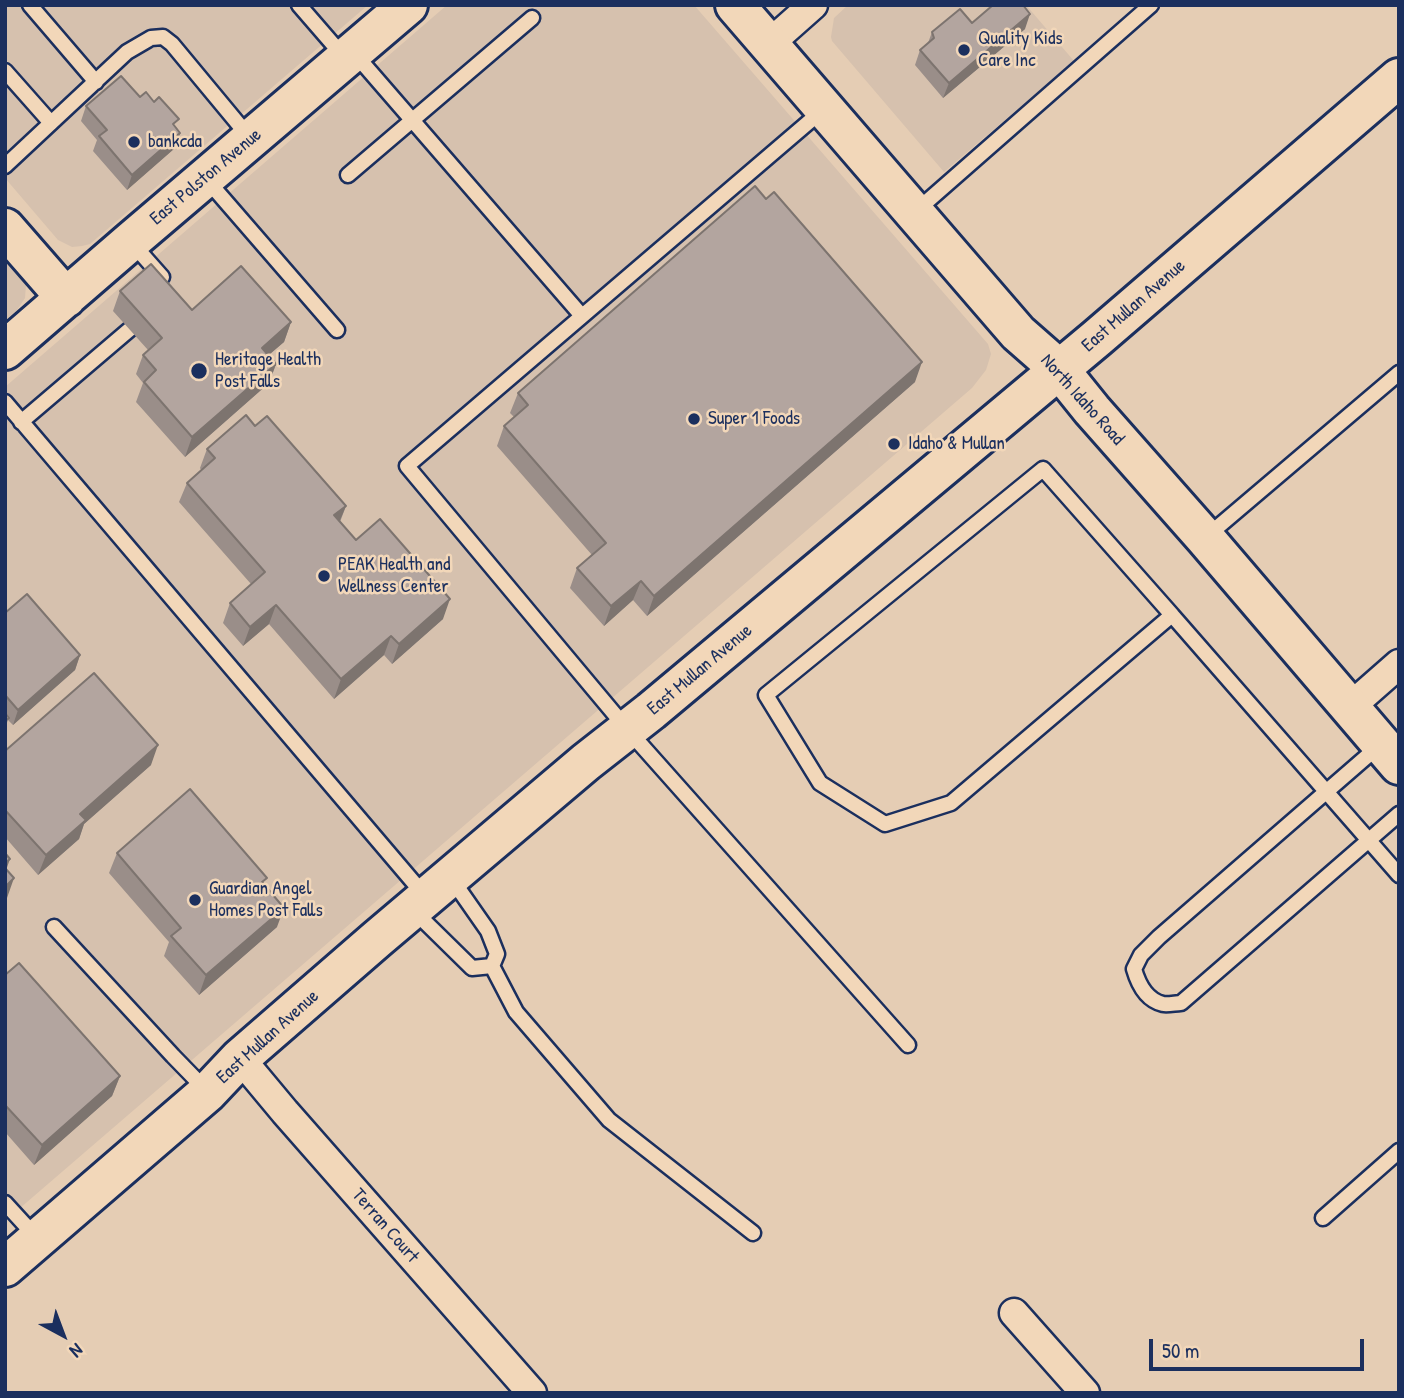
<!DOCTYPE html>
<html>
<head>
<meta charset="utf-8">
<style>
	body { margin:0 }
	#map { position:relative; width:1404px; height:1398px; overflow:hidden; background:#e5cdb4; font-family:"Patrick Hand",sans-serif }
	canvas { display:block }
	.frame { position:absolute; inset:0; border:7px solid #1b2f5e; pointer-events:none }
	.north { position:absolute; left:28px; top:1300px; width:70px; height:70px; -webkit-text-stroke:5px #f2d7b9; paint-order:stroke; rotate:139deg; font-size:19px; font-weight:700; line-height:28px; text-align:center; color:#1b2f5e }
	.north::after { content:''; display:block; margin:auto; width:24px; height:32px; background:#1b2f5e; clip-path:polygon(50% 0,100% 100%,50% 72%,0 100%) }
	.scale { position:absolute; left:1149px; top:1339px; width:215px; height:32px; box-sizing:border-box; border:4px solid #1b2f5e; border-top:0; padding-left:9px; font-size:21px; line-height:24px; white-space:nowrap; color:#1b2f5e; -webkit-text-stroke:5px #f2d7b9; paint-order:stroke }
</style>
</head>
<body>
<div id="map">
<canvas width="1404" height="1398"></canvas>
<div class="frame"></div>
<div class="north">N</div>
<div class="scale">50 m</div>
</div>
<script>
const c = document.querySelector('canvas').getContext('2d');
c.lineJoin = 'round';
function fill(path, color) {
  c.fillStyle = color;
  c.fill(path, 'evenodd');
}
function stroke(path, color, width, dash) {
  c.strokeStyle = color;
  c.lineWidth = width;
  c.lineCap = dash ? 'butt' : 'round';
  c.setLineDash(dash || []);
  c.stroke(path);
}
function label(font, color, halo, rows, align = 'center') {
  c.font = font + ' "Patrick Hand",sans-serif';
  c.lineWidth = 5;
  c.setLineDash([]);
  c.textBaseline = 'middle';
  c.strokeStyle = halo;
  c.fillStyle = color;
  for (const [text, x, y, turn = 0] of rows) {
    c.save();
    c.translate(x, y);
    c.rotate((+turn || 0) * Math.PI / 180);
    c.textAlign = isNaN(turn) ? turn : align;
    if (halo) c.strokeText(text, 0, 0);
    c.fillText(text, 0, 0);
    c.restore();
  }
}
const built = new Path2D(`
	M5 5H368L90 244 82 246 72 247 58 240 5 178Z
	M447 5H694L988 344 991 354 986 370 972 388 5 1221V387Z
	M848 5H1026L1074 61 944 172 832 41 831 37 834 18Z
	M5 258 26 285 25 298 17 310 5 320Z`);
const lane = new Path2D(`
	M30 5 96 82
	M299 5 344 57
	M354 53 582 316
	M5 71 51 123
	M824 109 407 466 627 729 908 1045
	M5 166 127 52 151 38 163 37 172 44 250 138
	M348 175 532 18
	M207 180 337 330
	M915 212 1151 5
	M131 242 162 277
	M5 402 426 897
	M21 422 143 318
	M1043 469 1172 615 951 803 885 824 820 783 766 695Z
	M1206 537 1399 373
	M1172 615 1399 875
	M1380 745 1159 937 1141 955 1134 969C1138 983 1146 1000 1163 1004 1168 1005 1176 1003 1181 1003L1399 814
	M414 911 472 968 492 966 497 954 488 931 451 878
	M54 927 173 1056 208 1092
	M492 966 516 1012 609 1120 753 1233
	M5 1203 37 1238
	M1323 1218 1399 1151`);
const street = new Path2D(`
	M769 44 813 5
	M1350 707 1399 664
	M240 1058 285 1112 532 1393
	M1014 1313 1085 1393`);
const secondary = new Path2D(`
	M735 5 1018 333 1059 369 1092 410 1205 538 1399 765
	M5 228 66 298
	M5 350 131 241 408 5
	M5 1267 208 1092 240 1058 377 939 586 762 651 711 1097 338 1399 78`);
const wall = new Path2D(`
	M972 23 1025 29 943 98 915 65 920 50 928 43 932 32Z
	M140 97 176 127 180 133 175 148 127 190 93 151 97 140 81 121 86 106Z
	M120 291 192 310 291 322 284 342 268 355 276 364 269 383 185 457 136 402 143 383 136 374 143 355 148 350 113 311Z
	M915 382 647 616 633 600 604 626 570 588 577 568 592 555 497 446 504 426 514 417 510 413 518 393Z
	M255 426 346 506 340 522 356 540 443 619 392 664 384 655 334 699 269 624 243 646 223 623 230 603 251 584 179 502 187 483 201 470 200 468 207 449Z
	M5 613 80 655 75 670 13 725 8 720 5 728Z
	M5 751 151 765 84 824 79 839 38 875 5 837Z
	M117 853 265 885 277 927 199 995 164 956 169 942 109 873Z
	M5 975 120 1076 112 1096 34 1165 5 1132Z`);
const shadedWall = new Path2D(`
	M1030 14 1025 29 943 98 949 83Z
	M180 133 175 148 127 190 132 175Z
	M291 322 284 342 255 367 262 348Z
	M922 362 915 382 647 616 654 596Z
	M276 364 269 383 185 457 192 437Z
	M346 506 338 525 334 515Z
	M641 581 633 600 604 626 611 606Z
	M450 599 443 619 392 664 399 644Z
	M276 605 269 624 243 646 250 627Z
	M391 636 384 655 334 699 341 679Z
	M80 655 75 670 13 725 18 710Z
	M158 745 151 765 84 824 79 839 38 875 46 855 80 814Z
	M10 859 5 873V863Z
	M14 878 7 898 5 900V887Z
	M284 908 277 927 199 995 206 975Z
	M120 1076 112 1096 34 1165 42 1145Z`);
const building = new Path2D(`
	M993 5H1023L1030 14 949 83 920 50 934 38 932 32 960 9 972 23Z
	M121 76 140 97 146 92 154 102 159 97 179 119 173 124 180 133 132 175 99 136 107 130 86 106Z
	M755 186 766 199 774 192 922 362 654 596 641 581 611 606 577 568 606 543 504 426 528 405 518 393Z
	M151 264 192 310 241 266 291 322 262 348 276 364 192 437 144 382 156 370 143 355 162 338 120 291Z
	M246 415 255 426 267 416 346 506 334 515 356 540 380 519 450 599 399 644 391 636 341 679 276 605 250 627 230 603 265 572 187 483 215 458 207 449Z
	M27 594 80 655 18 710 5 695V613Z
	M94 673 158 745 80 814 86 820 46 855 5 810V751Z
	M5 713 9 718 5 721Z
	M190 789 267 878 262 882 284 908 206 975 171 936 181 928 117 853Z
	M5 853 10 859 5 863Z
	M5 868 14 878 5 887Z
	M19 963 120 1076 42 1145 5 1105V975Z`);
const markers = [
	[964,50,7,"#1b2f5e"],
	[134,142,7,"#1b2f5e"],
	[199,371,9,"#1b2f5e"],
	[694,419,7,"#1b2f5e"],
	[894,444,7,"#1b2f5e"],
	[324,576,7,"#1b2f5e"],
	[195,900,7,"#1b2f5e"]
];
const poiNames = [
	["Quality Kids",978,39],
	["Care Inc",978,61],
	["bankcda",148,142],
	["Heritage Health",215,360],
	["Post Falls",215,382],
	["Super 1 Foods",708,419],
	["Idaho & Mullan",908,444],
	["PEAK Health and",338,565],
	["Wellness Center",338,587],
	["Guardian Angel",209,889],
	["Homes Post Falls",209,911]
];
const streetNames = [
	["East Polston Avenue",206,177,-40],
	["East Mullan Avenue",1134,306,-41],
	["North Idaho Road",1082,400,48],
	["East Mullan Avenue",700,670,-40],
	["East Mullan Avenue",268,1037,-42],
	["Terran Court",385,1226,49]
];
fill(built, '#d6c1ae');
stroke(lane, '#1b2f5e', 19);
stroke(street, '#1b2f5e', 33);
stroke(secondary, '#1b2f5e', 44);
stroke(lane, '#f2d7b9', 14);
stroke(street, '#f2d7b9', 28);
stroke(secondary, '#f2d7b9', 38);
fill(wall, '#9a8e89');
fill(shadedWall, '#7d746f');
fill(building, '#b3a59f');
stroke(building, '#7d746f', 2);
for (const [x, y, r, color] of markers) {
  const dot = new Path2D();
  dot.arc(x, y, r, 0, 2 * Math.PI);
  c.fillStyle = color;
  c.fill(dot);
  stroke(dot, '#f2d7b9', 2.5);
}
label('19px', '#1b2f5e', '#f2d7b9', poiNames, 'left');
label('19px', '#1b2f5e', '#f2d7b9', streetNames);
</script>
</body>
</html>
